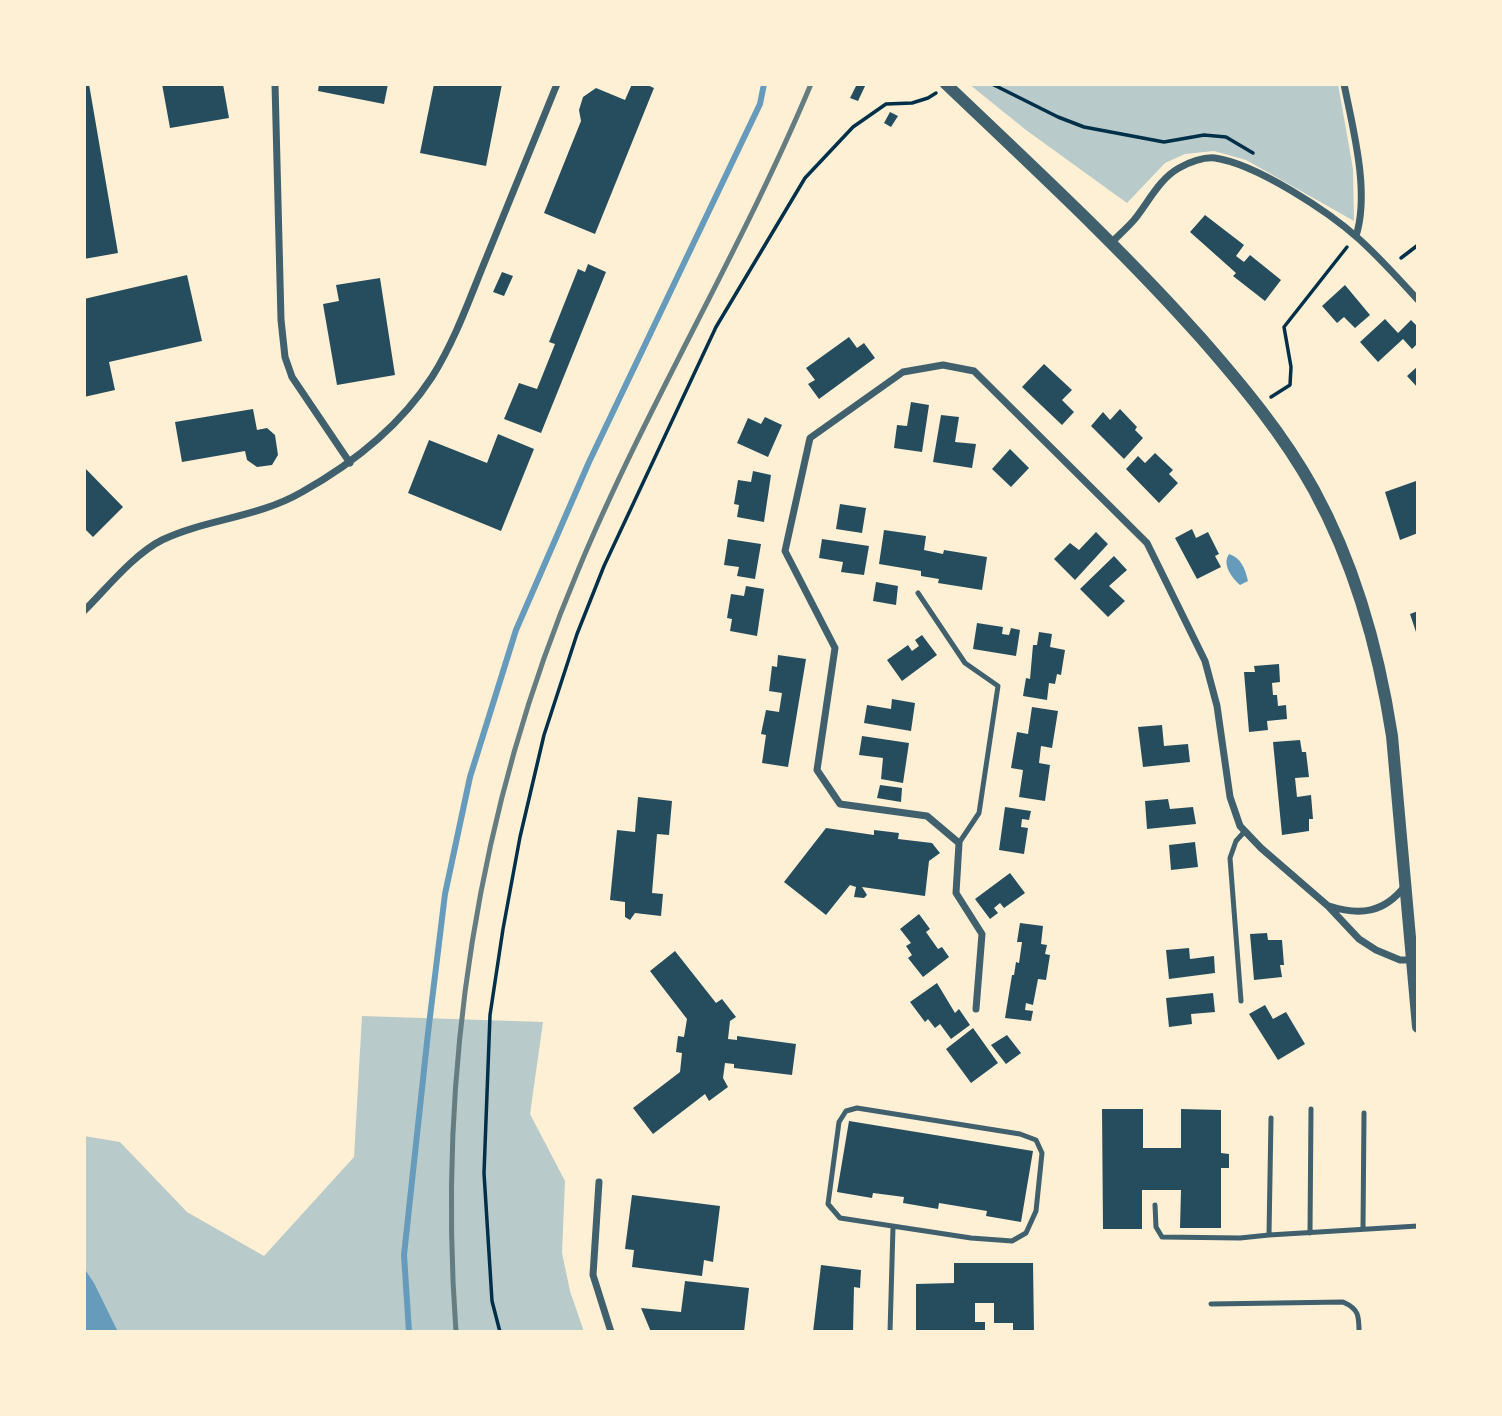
<!DOCTYPE html>
<html>
<head>
<meta charset="utf-8">
<style>
	body { margin:0 }
	#map { position:relative; width:1502px; height:1416px; overflow:hidden; background:#fdf0d5; font-family:"Open Sans",sans-serif }
	canvas { display:block }
	.frame { position:absolute; inset:0; border:86px solid #fdf0d5; pointer-events:none }
</style>
</head>
<body>
<div id="map">
<canvas width="1502" height="1416"></canvas>
<div class="frame"></div>
</div>
<script>
const c = document.querySelector('canvas').getContext('2d');
c.lineJoin = 'round';
function fill(path, color) {
  c.fillStyle = color;
  c.fill(path, 'evenodd');
}
function stroke(path, color, width, dash) {
  c.strokeStyle = color;
  c.lineWidth = width;
  c.lineCap = dash ? 'butt' : 'round';
  c.setLineDash(dash || []);
  c.stroke(path);
}
const green = new Path2D(`
	M969 84H1338L1353 169 1354 221 1246 160 1214 151 1185 154 1165 163 1127 203 1026 130Z
	M362 1016 543 1022 530 1114 565 1181 562 1253 570 1291 584 1332H84V1136L120 1142 187 1212 264 1256 354 1157Z`);
const water = new Path2D(`
	M1229 554C1241 558 1245 568 1248 581L1240 585C1231 577 1222 564 1229 554Z
	M84 1268 94 1283 118 1332H84Z`);
const stream = new Path2D(`
	M409 1332 404 1255 428 1033 445 894 470 777 516 630 589 462 760 104 764 84`);
const building = new Path2D(`
	M84 84H89L118 253 84 259Z
	M162 84H223L229 118 170 128Z
	M319 84H388L384 104 318 91Z
	M434 84H502L486 166 420 153Z
	M632 84H645L654 88 595 234 544 213 581 121 579 110 583 97 596 88 625 100Z
	M857 84H866L858 101 850 98Z
	M890 112 898 116 891 127 884 123Z
	M1205 215 1244 245 1236 256 1244 262 1250 255 1281 280 1265 301 1233 276 1236 273 1190 232Z
	M588 264 606 272 541 433 504 419 519 383 537 389 555 344 549 342 578 269 585 272Z
	M502 272 513 276 504 296 493 292Z
	M187 275 202 341 109 362 115 390 84 397V299Z
	M380 278 395 375 337 385 323 304 339 301 336 285Z
	M1345 285 1370 315 1355 328 1344 317 1337 323 1322 306Z
	M1385 319 1398 333 1411 320 1418 327V343L1412 349 1403 339 1378 362 1360 342Z
	M849 337 857 348 864 343 875 358 819 399 808 384 815 380 806 368Z
	M1044 364 1072 390 1062 400 1074 412 1062 425 1022 387Z
	M1418 366V388L1407 376Z
	M911 402 929 405 922 452 894 448 897 425 907 426Z
	M253 409 257 430 267 428 275 435 278 455 272 465 257 467 247 460 245 451 182 462 175 422Z
	M1120 409 1137 427 1135 430 1143 438 1124 459 1091 426 1103 412 1110 420Z
	M941 415 959 417 955 442 976 444 972 468 933 462Z
	M765 417 782 425 768 457 737 443 748 418 761 424Z
	M498 434 534 449 501 531 408 493 429 440 487 463Z
	M1010 449 1029 468 1011 487 992 469Z
	M1155 453 1173 470 1169 474 1178 483 1159 503 1126 469 1138 456 1145 463Z
	M84 467 123 507 93 537 84 528Z
	M753 471 771 475 764 522 737 517 739 505 734 504 738 480 751 482Z
	M1416 481 1418 487V533L1400 540 1385 492Z
	M840 504 866 508 862 533 836 529Z
	M1192 529 1196 538 1208 532 1219 554 1215 556 1221 567 1197 579 1175 538Z
	M884 530 926 536 924 550 943 554 944 550 987 557 982 590 938 583 939 579 921 576V571L879 564Z
	M1096 532 1108 544 1075 580 1054 559 1070 543 1079 550Z
	M728 539 761 544 755 579 737 576 739 567 724 565Z
	M822 539 869 546 864 575 841 572 843 562 819 558Z
	M1114 556 1127 570 1109 586 1125 601 1108 617 1080 589Z
	M876 582 898 586 896 605 873 601Z
	M746 586 764 589 757 636 730 631 732 619 727 618 731 594 744 596Z
	M1418 611V635H1417L1410 614Z
	M977 623 1003 627 1002 634 1009 635 1011 628 1020 630 1016 656 973 649Z
	M1039 632 1052 634 1050 647 1065 650 1061 675 1057 674 1055 684 1049 683 1047 700 1023 696 1026 678 1030 679 1033 645H1037Z
	M922 635 937 655 902 681 887 660 908 645 912 651 919 646 915 640Z
	M778 655 806 659 788 767 762 763 766 735 761 734 766 710 779 712 782 693 769 691 772 666 777 667Z
	M1279 664 1280 682 1272 683 1273 695H1277L1278 706 1286 705 1287 719 1267 721 1268 730 1249 732 1244 672H1255L1254 666Z
	M892 699 915 703 911 731 864 723 867 705 891 709Z
	M1032 707 1058 711 1052 748 1041 746 1039 763 1050 765 1045 801 1019 797 1023 770 1011 768 1017 732 1028 734Z
	M1162 725 1164 746 1188 744 1190 762 1143 767 1138 727Z
	M862 736 909 743 903 783 881 779 883 758 859 755Z
	M1300 740 1302 752H1306L1309 777 1295 778 1297 797 1311 795 1313 819H1309V831L1282 835 1273 742Z
	M880 785 902 788 901 802 877 798Z
	M638 797 672 801 669 835 657 834 652 893 663 894 661 916 635 913 630 920 625 917V902L610 900 617 830 635 832Z
	M1168 799 1170 809 1193 807 1196 824 1147 829 1145 801Z
	M1005 807 1031 811 1029 820 1022 819 1021 827 1028 828 1024 854 999 850Z
	M826 828 874 835V830L899 833 898 839 932 843 940 853 929 861 925 896 862 887 867 895 864 898 854 897 856 887 850 885 826 915 784 882Z
	M1195 842 1198 867 1171 870 1169 845Z
	M1010 873 1025 893 1004 908 1000 903 994 908 998 913 990 919 975 899Z
	M919 914 930 929 926 932 938 949 942 947 949 957 923 977 908 958 912 955 906 946 911 943 900 929Z
	M1020 923 1043 926 1041 944 1047 945 1045 954 1050 955 1046 980 1038 979 1033 1005 1026 1003 1025 1010 1033 1011 1031 1021 1005 1018 1012 975H1014L1016 962 1019 963 1022 942H1017Z
	M1267 933 1268 940H1282L1284 965H1280L1282 977 1254 980 1250 934Z
	M1189 948 1190 959 1214 956 1215 973 1169 979 1166 950Z
	M675 951 716 1003 722 999 736 1017 730 1021 728 1039 737 1040V1036L796 1044 792 1075 734 1068V1064L725 1063 723 1078 728 1087 709 1101 705 1094 653 1134 633 1108 680 1072 682 1053 676 1052 678 1036 684 1037 687 1019 650 971Z
	M937 983 955 1013 959 1009 970 1025 951 1039 940 1024 935 1028 928 1019 925 1022 910 1002Z
	M1213 993 1215 1012 1191 1014 1192 1024 1169 1027 1166 998Z
	M1265 1005 1273 1019 1286 1012 1305 1044 1278 1060 1249 1014Z
	M973 1028 998 1063 971 1083 946 1049Z
	M1007 1035 1021 1053 1006 1064 991 1045Z
	M1102 1109H1143V1148H1181V1109L1221 1110V1153L1229 1154V1168H1221V1228H1180L1181 1190H1142V1229H1103Z
	M849 1121 1033 1151 1021 1222 986 1216 987 1211 939 1203 938 1209 903 1203 904 1197 873 1193 872 1198 837 1192Z
	M632 1195 720 1206 713 1262 704 1260 702 1276 632 1267 634 1250 625 1249Z
	M954 1263H1033L1034 1332H1013V1323H994V1303H975V1322H985V1332H916V1284L954 1283Z
	M821 1265 861 1270 860 1288 854 1287 853 1332H813Z
	M685 1281 749 1288 744 1332H651L641 1308 681 1312Z`);
const path = new Path2D(`
	M992 84 1058 117 1084 127 1164 142 1204 135 1226 137 1253 153
	M1401 258 1418 245
	M1271 397 1290 385 1291 367 1284 327 1347 247
	M500 1332 492 1301 484 1173 490 1015 503 929 520 837 544 735 577 634 604 566 716 327 805 178 853 127 886 104 912 103 928 98 936 93`);
const service = new Path2D(`
	M918 593 965 663 998 686 979 813 959 843
	M1241 1001 1230 858 1236 841 1245 831
	M857 1108 1020 1134 1036 1140 1042 1153 1036 1211 1026 1233 1012 1241 971 1238 840 1218 828 1204 839 1122 846 1111Z
	M1271 1118 1269 1235 1418 1226
	M1155 1205 1156 1227 1162 1237 1240 1238 1269 1235
	M1363 1228 1364 1113
	M1310 1233 1311 1109
	M1211 1304 1343 1302C1359 1309 1359 1316 1359 1332
	M890 1332 893 1227`);
const minor = new Path2D(`
	M275 84 281 320 285 357 292 377 350 463
	M1344 84C1353 129 1370 192 1356 236
	M1111 243C1119 235 1127 228 1134 220 1148 203 1159 179 1179 168 1190 162 1203 157 1215 158 1256 164 1328 211 1359 239 1380 258 1399 279 1418 300
	M84 611C106 589 134 554 162 540 206 519 257 518 302 492 352 464 400 426 432 377 454 342 468 303 483 266 508 206 532 145 557 84
	M1329 906C1360 916 1384 913 1405 886
	M976 1009 982 934 956 893 959 843 927 816 840 804 817 770 835 648 785 551 810 438 903 372 943 365 974 371 1147 543 1205 661 1217 706 1230 797 1240 826 1261 848 1328 906 1359 939 1376 950 1400 960H1411
	M599 1182 593 1275 611 1332`);
const tertiary = new Path2D(`
	M946 84C1033 167 1121 248 1201 338 1243 386 1283 434 1314 490 1355 565 1379 652 1392 736L1418 1027`);
const rail = new Path2D(`
	M456 1332C437 1071 477 809 579 568 648 403 742 249 811 84`);
fill(green, '#b9caca');
fill(water, '#669bbc');
stroke(stream, '#669bbc', 6);
fill(building, '#264d5e');
stroke(path, '#003049', 3.5);
stroke(service, '#3f606c', 5);
stroke(minor, '#3f606c', 7);
stroke(tertiary, '#3f606c', 12);
stroke(rail, '#657d81', 5);
</script>
</body>
</html>
